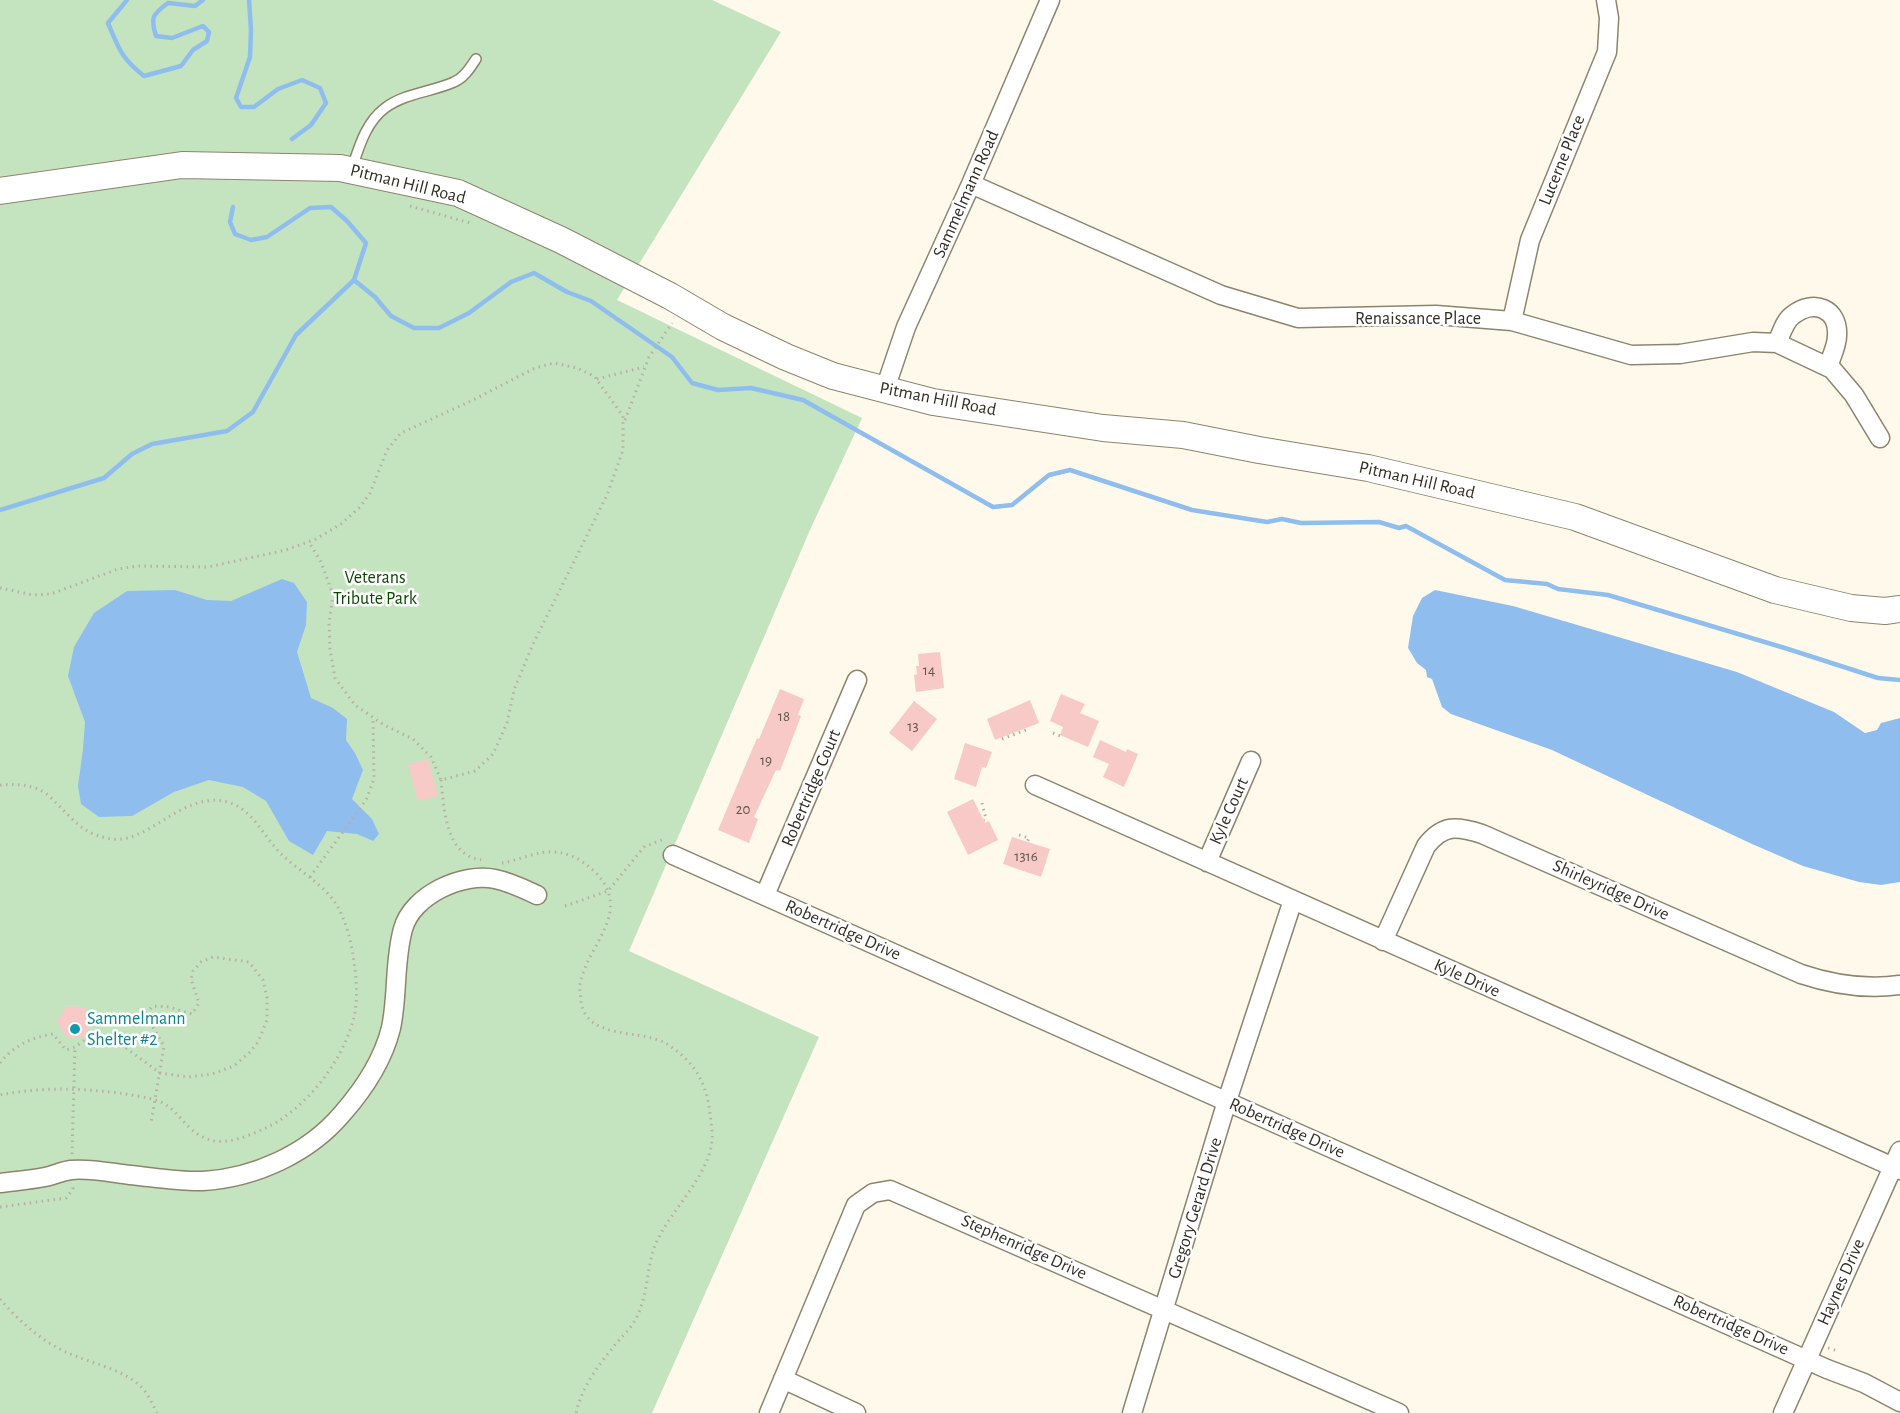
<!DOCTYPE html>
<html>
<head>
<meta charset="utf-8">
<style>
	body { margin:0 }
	canvas { display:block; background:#fff9eb }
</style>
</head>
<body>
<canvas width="1900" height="1413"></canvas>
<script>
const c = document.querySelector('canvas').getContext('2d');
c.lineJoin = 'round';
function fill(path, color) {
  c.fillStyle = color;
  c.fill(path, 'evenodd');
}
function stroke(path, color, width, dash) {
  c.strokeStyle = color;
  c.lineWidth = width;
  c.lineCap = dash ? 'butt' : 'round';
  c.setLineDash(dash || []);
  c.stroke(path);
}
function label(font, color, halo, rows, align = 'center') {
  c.font = font + ' "Alegreya Sans",sans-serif';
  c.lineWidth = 5;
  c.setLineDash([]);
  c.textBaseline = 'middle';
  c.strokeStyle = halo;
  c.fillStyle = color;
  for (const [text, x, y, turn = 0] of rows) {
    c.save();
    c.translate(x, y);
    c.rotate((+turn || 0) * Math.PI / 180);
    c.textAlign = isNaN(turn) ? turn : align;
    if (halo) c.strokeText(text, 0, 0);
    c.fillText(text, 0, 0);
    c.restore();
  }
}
const green = new Path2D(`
	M0 0H712L781 32 617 300 862 418 810 530 629 951 819 1037 652 1413H0Z`);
const water = new Path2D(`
	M282 579 294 583 307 602 306 625 297 652 311 698 333 708 347 719 346 740 355 753 363 770 352 799 372 819 379 834 373 841 357 834 327 831 313 855 289 841 266 801 243 787 209 780 174 792 132 816 99 817 81 804 78 786 83 749 85 722 68 676 74 647 94 613 127 591 175 590 207 600 231 601Z
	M1435 590 1513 606 1737 672 1834 712 1865 733 1877 730 1881 723 1900 718V882L1881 885 1859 882 1803 866 1752 844 1552 750 1451 714 1442 707 1432 679 1427 677 1426 670 1417 663 1408 648 1413 616 1422 598Z`);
const stream = new Path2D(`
	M127 0 108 23C119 49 121 58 144 76L181 66 193 50 207 41 209 32 203 26 172 38 156 36C150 17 153 14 168 3L195 6 203 0
	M249 0 251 30 250 57 236 98 241 107H254L278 89 302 80 320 88 326 103 311 125 292 139
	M354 280 375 297 391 316 414 328H439L469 313 511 282 534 273 567 292 591 301 672 357 692 383 718 390 751 388 803 400 993 507 1012 505 1049 475 1070 470 1192 510 1267 522 1282 519 1301 523 1379 522 1399 528 1406 526 1505 580 1547 584 1558 589 1608 595 1788 649 1878 678 1900 680
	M0 510 104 478 132 454 152 444 227 431 253 412 296 335 354 280 366 243 347 221 331 207 310 208 267 237 251 240 235 234 230 222 233 207`);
const building = new Path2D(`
	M940 652 944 688 916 692 914 675 917 674 916 666H919L918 654Z
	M780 689 804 699 798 715 801 716 780 771 776 770 754 817 758 819 749 843 718 830 757 738 759 739Z
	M1061 694 1085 704 1080 713 1099 721 1088 747 1060 735 1063 727 1050 721Z
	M1030 700 1039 723 995 740 987 719Z
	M914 701 937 719 912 751 889 733Z
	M1100 740 1126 752 1127 749 1138 754 1124 787 1103 777 1109 764 1093 757Z
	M965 743 992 752 986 768 982 767 976 787 954 779Z
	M428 759 438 796 418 801 408 764Z
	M973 799 985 823 989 821 998 840 968 855 947 812Z
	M1012 837 1050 849 1041 877 1003 864Z
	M67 1006 84 1007 92 1021 83 1038 66 1037 57 1021Z`);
const path = new Path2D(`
	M410 206 470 223
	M597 379 644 367
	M625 420 649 357 672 323
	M0 588 33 595 51 594 118 569 137 566 208 567 286 550 316 539 341 524 360 507 370 493 387 450 401 433 471 401 535 368 554 363 577 368 594 376 623 416V450L607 495 533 644 514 690 507 723 493 754 475 771 441 780 431 757 413 739 384 725 355 705 335 678 330 649 329 623 333 595 321 562 309 542
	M1053 733 1063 737
	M1002 739 1026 730V728
	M441 780C444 808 445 855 481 860
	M0 785C14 784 29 784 42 791 47 793 52 799 56 803 74 820 81 832 106 838 148 849 182 787 231 803 253 811 265 838 281 854 298 870 320 882 334 901 345 917 350 937 353 955 356 974 358 994 355 1012 346 1059 304 1113 259 1131 233 1142 212 1149 189 1127 180 1119 173 1107 161 1102 148 1097 132 1095 119 1093 78 1088 40 1087 0 1095
	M982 803 986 819 984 820
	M1019 835 1029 838 1027 842
	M502 863C517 861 537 851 551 852 569 852 582 860 595 872 634 912 588 943 580 984 579 989 581 996 581 1002 587 1040 640 1029 665 1043 679 1051 693 1064 700 1078 709 1095 710 1113 712 1131 716 1172 668 1210 654 1248 646 1272 648 1299 634 1322 628 1332 618 1340 611 1350 596 1368 581 1390 576 1413
	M310 877 366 800 374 779 373 717
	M565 906 608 891 644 847 664 839
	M0 1063C13 1046 32 1037 53 1034L66 1050 75 1047 93 1034 122 1045 160 1073 188 1077 212 1074 234 1066 250 1052 258 1042 267 1020V998L263 980 249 962 213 957 201 962 193 971 191 979 199 1003 192 1014 169 1007 153 1006 145 1014 164 1046 151 1123
	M72 1154 75 1047
	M0 1207 66 1198 73 1189V1185
	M0 1299C19 1321 41 1341 68 1353 90 1363 127 1370 143 1389 149 1396 153 1405 157 1413
	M1828 1348 1838 1351`);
const service = new Path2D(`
	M352 168C359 147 366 122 385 108 405 93 432 92 454 82 464 78 470 68 476 59`);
const minor = new Path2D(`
	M971 184 1221 295 1298 318 1436 315 1512 321 1631 355 1680 354 1753 342 1777 343 1832 369 1854 395 1880 438
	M1512 321 1530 240 1607 52 1609 18 1606 0
	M1777 343C1781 334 1785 320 1793 315 1813 299 1839 308 1837 336 1837 346 1831 357 1828 367
	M885 389 906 327 971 184 1050 0
	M1035 785 1900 1170
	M673 855 1827 1369 1864 1383 1900 1402
	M1207 862 1251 761
	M765 895 857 680
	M1383 941 1426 846C1443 824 1457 826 1482 834L1801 974C1834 985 1865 990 1900 985
	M0 1183C15 1181 30 1180 45 1177 54 1175 63 1171 71 1170 90 1168 112 1173 130 1175 151 1177 183 1182 203 1181 254 1178 308 1154 342 1114 364 1089 383 1060 391 1028 398 995 394 961 403 929 412 895 463 872 495 879 510 882 524 889 537 895
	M783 1379 856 1413
	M769 1413 856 1205 873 1193 890 1190 1399 1413
	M1132 1413 1227 1101 1293 900
	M1783 1413 1900 1151`);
const secondary = new Path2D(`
	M0 191 182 165 340 168 458 193 561 240 670 296 723 327 786 357 833 376 933 402 1103 428 1183 435 1259 450 1368 468 1575 517 1775 590 1851 608 1885 611 1900 609`);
const markers = [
	[75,1029,6,"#0f9aa8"]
];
const numberNames = [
	["14",929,670],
	["18",784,716],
	["13",913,726],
	["19",766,760],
	["20",743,809],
	["1316",1026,856]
];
const streetNames = [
	["Lucerne Place",1562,160,-68],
	["Pitman Hill Road",408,184,14],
	["Sammelmann Road",966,194,-66],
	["Renaissance Place",1418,319],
	["Pitman Hill Road",938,399,11],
	["Pitman Hill Road",1417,480,13],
	["Robertridge Court",811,788,-67],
	["Kyle Court",1229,811,-66],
	["Shirleyridge Drive",1611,890,24],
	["Robertridge Drive",843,930,24],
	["Kyle Drive",1467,978,24],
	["Robertridge Drive",1287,1128,24],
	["Gregory Gerard Drive",1195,1208,-73],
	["Stephenridge Drive",1024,1247,24],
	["Haynes Drive",1841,1282,-66],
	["Robertridge Drive",1731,1325,24]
];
const parkNames = [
	["Veterans",375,578],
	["Tribute Park",375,599]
];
const cultureNames = [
	["Sammelmann",87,1019],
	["Shelter #2",87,1040]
];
fill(green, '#c4e4bf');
fill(water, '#8fbeee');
stroke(stream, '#8fbeee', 4.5);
fill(building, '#f7cac8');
stroke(service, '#8c846d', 12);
stroke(minor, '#8c846d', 21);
stroke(secondary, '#8c846d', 28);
stroke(path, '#b6b0a4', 3, [1.5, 4.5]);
stroke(service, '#fff', 9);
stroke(minor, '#fff', 18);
stroke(secondary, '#fff', 26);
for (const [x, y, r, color] of markers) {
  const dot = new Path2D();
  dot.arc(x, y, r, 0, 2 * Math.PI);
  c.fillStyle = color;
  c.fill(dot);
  stroke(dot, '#fff', 2);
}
label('15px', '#63554e', null, numberNames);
label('18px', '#322e25', '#fff', streetNames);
label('18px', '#0a4801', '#fff', parkNames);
label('18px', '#0d838f', '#fff', cultureNames, 'left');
</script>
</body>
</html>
